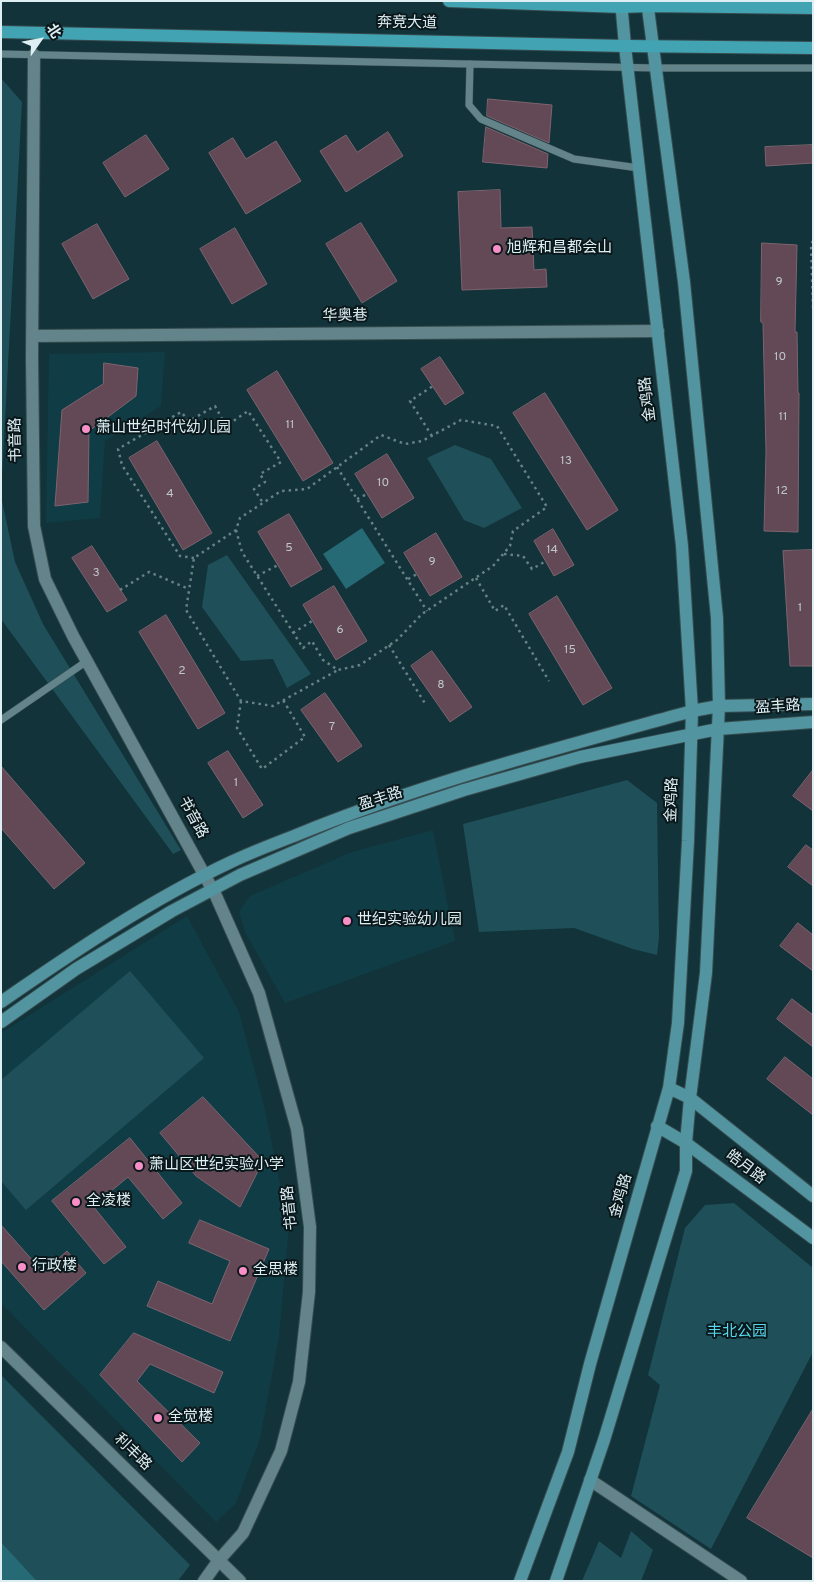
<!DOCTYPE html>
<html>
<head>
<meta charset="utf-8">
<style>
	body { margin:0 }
	#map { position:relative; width:814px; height:1582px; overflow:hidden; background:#123339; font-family:Overpass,"Noto Sans SC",sans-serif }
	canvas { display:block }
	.frame { position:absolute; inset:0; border:2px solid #ddeff3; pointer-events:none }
	.north { position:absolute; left:15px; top:15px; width:50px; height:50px; -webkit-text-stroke:4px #0b181b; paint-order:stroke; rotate:57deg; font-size:14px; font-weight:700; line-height:20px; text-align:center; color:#ddeff3 }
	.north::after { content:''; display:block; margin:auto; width:18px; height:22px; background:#ddeff3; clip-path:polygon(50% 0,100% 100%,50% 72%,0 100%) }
</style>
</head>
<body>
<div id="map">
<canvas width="814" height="1582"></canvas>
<div class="frame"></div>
<div class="north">北</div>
</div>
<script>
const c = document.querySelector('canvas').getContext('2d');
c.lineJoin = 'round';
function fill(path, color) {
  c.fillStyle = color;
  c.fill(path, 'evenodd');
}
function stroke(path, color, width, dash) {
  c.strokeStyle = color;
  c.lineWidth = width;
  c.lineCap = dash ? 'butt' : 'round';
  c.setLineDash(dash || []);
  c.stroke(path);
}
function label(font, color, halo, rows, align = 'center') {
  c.font = font + ' Overpass,"Noto Sans SC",sans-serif';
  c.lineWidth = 4;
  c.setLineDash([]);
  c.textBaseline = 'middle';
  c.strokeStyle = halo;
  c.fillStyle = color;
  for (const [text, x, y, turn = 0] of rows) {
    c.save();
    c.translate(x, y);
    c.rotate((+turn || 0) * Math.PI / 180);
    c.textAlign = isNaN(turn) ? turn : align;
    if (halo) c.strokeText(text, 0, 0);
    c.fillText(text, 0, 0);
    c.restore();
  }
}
const built = new Path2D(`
	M165 352 161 406 105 441 100 518 46 523 49 354Z
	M433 830 455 941 285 1003 245 932 239 911 250 896 352 852Z
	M187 916 239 1012 264 1105 289 1227 279 1337 260 1439 236 1503 216 1522 1 1303V1033Z`);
const green = new Path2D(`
	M1 78 22 102 1 496 15 562 43 624 181 850 173 854 1 619Z
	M455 445 491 459 522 508 484 528 464 520 427 458Z
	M227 555 311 674 287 688 273 659 241 661 202 607 208 565Z
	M627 780 657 803 659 937 657 955 633 949 574 928 479 932 463 824Z
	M130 971 204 1058 26 1210 1 1181V1080Z
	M734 1203 813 1268V1352L711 1549 631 1496 660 1385 648 1375 685 1228 705 1205Z
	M1 1375 190 1565 178 1581H37L1 1542Z
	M631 1531 653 1550 641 1581H582L599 1541 621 1558Z`);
const water = new Path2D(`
	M362 528 385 563 346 589 323 554Z
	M1 1542 37 1581H1Z`);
const building = new Path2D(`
	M488 99 552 105 549 143 487 116Z
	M486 127 548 154 547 168 483 162Z
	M388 132 403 156 346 192 320 151 346 135 357 152Z
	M146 135 169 169 125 197 103 163Z
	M233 138 246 159 276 141 301 181 246 214 209 153Z
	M813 145V163L766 166 765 147Z
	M500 190 501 228 532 227 534 270 546 269 547 287 462 290 458 192Z
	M361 223 397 281 362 303 326 244Z
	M97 224 129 279 93 299 62 244Z
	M235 228 267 284 232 304 200 249Z
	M762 243 797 245 795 332H797L798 393H799L798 532 764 531 766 452 763 323 761 322Z
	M440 357 464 393 445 405 421 369Z
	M104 363 138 368 136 396 89 431 88 502 55 506 62 410 103 384Z
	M277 371 333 463 303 481 247 390Z
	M545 393 618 510 587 530 513 413Z
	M157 441 212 533 183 550 129 458Z
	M387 454 414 498 382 518 355 474Z
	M289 514 322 569 291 587 258 532Z
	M553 529 574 565 554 576 534 541Z
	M436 533 462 577 430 596 404 553Z
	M92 546 127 600 107 612 72 558Z
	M813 550V666H790L783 551Z
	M334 586 367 641 336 660 303 605Z
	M557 596 612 688 583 705 529 614Z
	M166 615 225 713 198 729 139 632Z
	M432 651 472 707 450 722 411 666Z
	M325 693 362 746 338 762 301 710Z
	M228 751 263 805 243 818 208 763Z
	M1 766 85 863 54 889 1 828Z
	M813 770V811L793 796Z
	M806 845 813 850V886L788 867Z
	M798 923 813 935V971L780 946Z
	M792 999 813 1015V1047L777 1019Z
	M785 1057 813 1079V1115L767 1079Z
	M203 1097 263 1161 240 1207 196 1176 160 1133Z
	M130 1138 182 1203 163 1219 128 1177 93 1206 126 1247 104 1264 52 1201Z
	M200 1220 269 1249 230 1341 147 1306 158 1281 212 1304 230 1261 189 1243Z
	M1 1225 43 1272 67 1251 86 1273 44 1310 1 1261Z
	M134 1333 223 1372 214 1393 150 1364 137 1381 200 1443 182 1462 100 1375Z
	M813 1409V1558L747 1518Z`);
const path = new Path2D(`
	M813 241 811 244 813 309
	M432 436 410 401 433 386
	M337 467 427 611
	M357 499 367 494
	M236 530 242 552 303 648 312 641 323 660 338 670 360 665 397 640 422 614 493 566 510 546 513 531 547 507 497 426 461 420 422 441 405 444 381 435 307 489 281 491 240 518 236 530 194 558 186 610 241 701 273 706 338 670
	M504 554 523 556 532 569 546 561
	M194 558 180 556 122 465 118 449 181 412 189 421 215 406 226 426 248 411 281 462 260 474 265 482 254 489 263 503
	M257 576 278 565
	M476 578 495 611 504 605 549 681
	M408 579 417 574
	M120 590 149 572 189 589
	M293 633 312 621
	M389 645 426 705
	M241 701 237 728 262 769 305 737 283 700`);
const service = new Path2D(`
	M1 54 655 68H813
	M470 64 469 105 481 119 574 159 639 168
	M1 720 87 661`);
const minor = new Path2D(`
	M34 55 32 357 34 526 45 579 73 636 216 896 259 993 297 1129 310 1227 309 1292 299 1382 281 1451 243 1533 219 1560 204 1581
	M32 336 658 331
	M590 1480 741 1581`);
const tertiary = new Path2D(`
	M1 1347 240 1581`);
const secondary = new Path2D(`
	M1 1002C75 951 150 900 231 862 252 852 273 844 294 836 423 783 558 748 692 711L719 706 813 704
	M1 1022 76 969 172 911 240 875 349 828 464 790 580 757 718 729 813 722
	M669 1088 690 1098 813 1196
	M657 1126 686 1143 813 1238
	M520 1581 568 1452 590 1364 669 1088 678 1023 688 841 692 711 682 546 625 46 621 1
	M556 1581 604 1440 686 1171V1143L690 1098 706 973 719 706 717 618 684 282 647 1`);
const primary = new Path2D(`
	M449 1 622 7 648 6 813 8
	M1 32 625 46 813 48`);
const markers = [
	[497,249,5,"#fa8fc7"],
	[86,429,5,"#fa8fc7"],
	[347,921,5,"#fa8fc7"],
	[139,1166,5,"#fa8fc7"],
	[76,1202,5,"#fa8fc7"],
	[22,1267,5,"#fa8fc7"],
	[243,1271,5,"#fa8fc7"],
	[158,1418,5,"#fa8fc7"]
];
const numberNames = [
	["9",779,283],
	["10",780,358],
	["11",783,418],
	["11",290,426],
	["13",566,462],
	["10",383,484],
	["12",782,492],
	["4",170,495],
	["5",289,549],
	["14",552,551],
	["9",432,563],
	["3",96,574],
	["1",800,609],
	["6",340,631],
	["15",570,651],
	["2",182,672],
	["8",441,686],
	["7",332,728],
	["1",236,784]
];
const streetNames = [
	["奔竞大道",407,24,1],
	["华奥巷",345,317,-1],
	["金鸡路",649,399,-97],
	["书音路",17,440,-91],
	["盈丰路",778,708,-4],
	["盈丰路",381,800,-18],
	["金鸡路",673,800,-88],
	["书音路",192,818,61],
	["皓月路",745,1168,37],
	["金鸡路",622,1196,-74],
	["书音路",291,1208,-96],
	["利丰路",132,1453,44]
];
const poiNames = [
	["旭辉和昌都会山",507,249],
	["萧山世纪时代幼儿园",96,429],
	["世纪实验幼儿园",357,921],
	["萧山区世纪实验小学",149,1166],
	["全凌楼",86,1202],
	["行政楼",32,1267],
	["全思楼",253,1271],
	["全觉楼",168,1418]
];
const parkNames = [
	["丰北公园",737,1333]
];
fill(built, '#103d45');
fill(green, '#1f4f58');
fill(water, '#266a75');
fill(building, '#624955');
stroke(building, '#7e636f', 1);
stroke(service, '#374d51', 8);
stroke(minor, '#374d51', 14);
stroke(tertiary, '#374d51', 14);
stroke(secondary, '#374d51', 14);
stroke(primary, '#374d51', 14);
stroke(path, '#678287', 2.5, [2.5, 4]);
stroke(service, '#62848a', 7);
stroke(minor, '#62848a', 12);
stroke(tertiary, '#62848a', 12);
stroke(secondary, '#52949f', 12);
stroke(primary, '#42a4b3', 12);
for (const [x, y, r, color] of markers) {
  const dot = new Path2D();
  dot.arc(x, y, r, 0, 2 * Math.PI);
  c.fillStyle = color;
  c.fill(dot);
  stroke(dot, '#0b181b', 2);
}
label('12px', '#bec6cc', null, numberNames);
label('15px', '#ddeff3', '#0b181b', streetNames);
label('15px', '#ddeff3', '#0b181b', poiNames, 'left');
label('15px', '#55d8ed', '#0b181b', parkNames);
</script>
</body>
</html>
